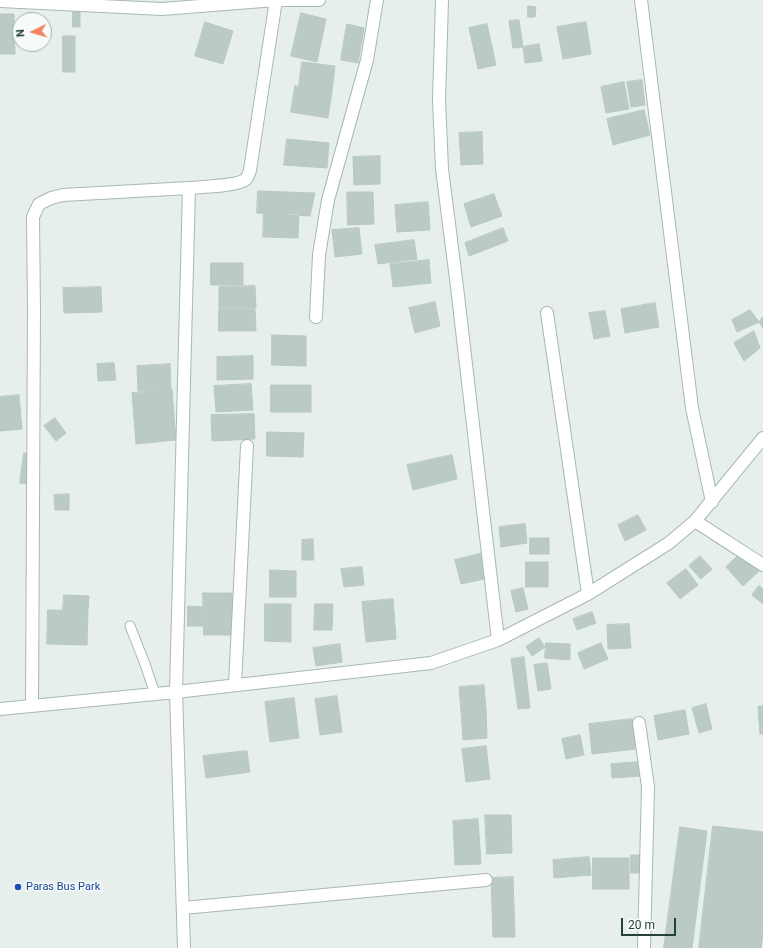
<!DOCTYPE html>
<html>
<head>
<meta charset="utf-8">
<style>
	body { margin:0 }
	#map { position:relative; width:763px; height:948px; overflow:hidden; background:#e6efeb; font-family:Roboto,sans-serif }
	canvas { display:block }
	.north { position:absolute; left:12px; top:12px; width:40px; height:40px; box-sizing:border-box; background:#f7fbf9; border:1px solid #a3b1ad; border-radius:50%; rotate:265deg; font-size:11px; font-weight:700; line-height:16px; text-align:center; color:#24423a }
	.north::after { content:''; display:block; margin:auto; width:14px; height:18px; background:#f4845f; clip-path:polygon(50% 0,100% 100%,50% 72%,0 100%) }
	.scale { position:absolute; left:621px; top:918px; width:55px; height:18px; box-sizing:border-box; border:2px solid #24423a; border-top:0; padding-left:5px; font-size:12px; line-height:14px; white-space:nowrap; color:#24423a; -webkit-text-stroke:3px #f7fbf9; paint-order:stroke }
</style>
</head>
<body>
<div id="map">
<canvas width="763" height="948"></canvas>
<div class="north">N</div>
<div class="scale">20 m</div>
</div>
<script>
const c = document.querySelector('canvas').getContext('2d');
c.lineJoin = 'round';
function fill(path, color) {
  c.fillStyle = color;
  c.fill(path, 'evenodd');
}
function stroke(path, color, width, dash) {
  c.strokeStyle = color;
  c.lineWidth = width;
  c.lineCap = dash ? 'butt' : 'round';
  c.setLineDash(dash || []);
  c.stroke(path);
}
function label(font, color, halo, rows, align = 'center') {
  c.font = font + ' Roboto,sans-serif';
  c.lineWidth = 3;
  c.setLineDash([]);
  c.textBaseline = 'middle';
  c.strokeStyle = halo;
  c.fillStyle = color;
  for (const [text, x, y, turn = 0] of rows) {
    c.save();
    c.translate(x, y);
    c.rotate((+turn || 0) * Math.PI / 180);
    c.textAlign = isNaN(turn) ? turn : align;
    if (halo) c.strokeText(text, 0, 0);
    c.fillText(text, 0, 0);
    c.restore();
  }
}
const building = new Path2D(`
	M528 6 536 7 535 17H528Z
	M73 12H80V27H73Z
	M301 13 326 19 317 62 291 56Z
	M0 14H14L15 54H0Z
	M519 20 523 47 513 48 509 21Z
	M205 22 233 31 223 64 195 56Z
	M586 22 591 54 563 59 557 27Z
	M347 24 364 28 358 63 341 60Z
	M487 24 496 65 478 69 469 28Z
	M63 36H75V72H63Z
	M539 44 542 61 525 63 523 47Z
	M302 62 335 66 332 91 299 86Z
	M642 80 645 105 631 107 627 82Z
	M624 82 629 109 606 113 601 87Z
	M295 86 332 91 328 118 291 112Z
	M644 110 650 135 613 145 607 119Z
	M482 132 483 164 461 165 459 133Z
	M287 139 329 143 327 168 284 165Z
	M380 156V184L354 185 353 157Z
	M258 191 315 193 310 216 257 213Z
	M347 192H373L374 224 348 225Z
	M494 194 502 216 471 227 464 204Z
	M428 202 430 230 397 232 395 205Z
	M264 213 299 214 298 238 263 237Z
	M359 228 362 254 335 257 332 230Z
	M503 228 508 241 469 256 465 243Z
	M414 240 417 259 378 264 375 245Z
	M429 260 431 283 393 287 390 264Z
	M211 263H243V285H211Z
	M255 286 256 308H219V287Z
	M101 287 102 312 64 313 63 288Z
	M435 302 440 326 415 333 409 308Z
	M655 303 659 327 625 333 621 309Z
	M219 309H255L256 331H219Z
	M750 310 759 322 737 332 732 320Z
	M605 311 610 336 594 339 589 313Z
	M763 317V328L759 322Z
	M754 331 760 348 744 361 734 343Z
	M272 335 306 336V366L272 365Z
	M253 356V379L217 380V357Z
	M114 363 116 380 98 381 97 364Z
	M170 364 171 390 138 391 137 366Z
	M251 384 253 410 216 412 214 386Z
	M271 385H311V412H271Z
	M172 390 176 440 136 444 132 393Z
	M19 395 22 429 0 431V397Z
	M254 414 255 439 212 441 211 415Z
	M55 418 66 433 56 441 44 426Z
	M267 432 304 433 303 457 267 456Z
	M24 453 32 454 29 484 20 483Z
	M452 455 457 479 413 490 407 465Z
	M69 494V510H55L54 495Z
	M638 515 646 530 625 541 618 525Z
	M525 524 527 543 501 547 499 527Z
	M530 538H549V554H530Z
	M313 539 314 560H302V540Z
	M742 552 759 571 743 586 726 567Z
	M483 553 489 578 461 584 455 560Z
	M700 556 712 569 701 579 689 566Z
	M526 562H548V587H526Z
	M362 567 364 585 344 587 341 569Z
	M686 569 698 585 680 599 667 583Z
	M270 570 296 571V597H270Z
	M759 586 763 589V604L752 595Z
	M523 588 528 609 516 612 511 591Z
	M203 593H232L233 635H204Z
	M64 595 89 596 88 611 63 610Z
	M393 599 396 639 366 642 362 602Z
	M265 604H291V642L265 641Z
	M315 604H333L332 630H314Z
	M188 606 203 607V626H188Z
	M48 610 88 611 87 645 47 644Z
	M592 612 596 623 577 630 573 619Z
	M629 624 631 648 608 649 607 625Z
	M539 638 545 647 532 656 526 647Z
	M546 643 570 644V660L545 658Z
	M601 643 608 659 584 669 578 653Z
	M340 644 342 662 316 666 313 648Z
	M524 657 530 708 518 709 511 659Z
	M547 663 551 689 538 691 534 665Z
	M484 685 486 709 461 711 459 687Z
	M337 696 342 732 320 735 315 699Z
	M294 698 299 738 270 742 265 702Z
	M706 704 712 729 699 733 692 708Z
	M763 706V734H760L758 707Z
	M486 709 487 738 463 740 461 711Z
	M685 710 689 734 658 740 654 716Z
	M632 719 635 749 592 754 589 724Z
	M580 735 584 755 566 759 562 739Z
	M486 746 490 779 466 782 462 749Z
	M247 751 250 772 206 778 203 756Z
	M640 762 641 776 612 778 611 764Z
	M485 815H511L512 853 487 854Z
	M478 819 481 864 455 865 453 821Z
	M713 826 763 832V934L761 948H699Z
	M680 827 707 831 692 948H664Z
	M631 855H644V873H631Z
	M589 857 591 875 554 878 553 860Z
	M593 858H629V889H593Z
	M513 877 515 937H493L491 878Z`);
const lane = new Path2D(`
	M130 626 145 664 155 694`);
const street = new Path2D(`
	M442 0 439 100 442 169 457 287 498 640
	M641 0 692 408 712 502
	M0 1 162 9 276 0H319
	M547 313 588 594
	M316 317 319 255 328 200 367 60 377 0
	M695 521 763 565
	M235 685 247 446
	M32 706 34 310 33 217 39 204 51 198 63 195 189 188
	M0 709 176 692 431 663 498 640 588 594 669 543 695 521 763 438
	M639 723 648 787 644 948
	M183 908 486 880
	M184 948 176 692 189 188C201 187 239 186 246 179 248 177 249 173 250 170L276 0`);
const markers = [
	[18,887,4,"#1a4fb4"]
];
const transitNames = [
	["Paras Bus Park",26,887]
];
fill(building, '#bbcac4');
stroke(building, '#b8c9c2', 1);
stroke(lane, '#a8b8b2', 11);
stroke(street, '#a8b8b2', 14);
stroke(lane, '#fff', 9);
stroke(street, '#fff', 12);
for (const [x, y, r, color] of markers) {
  const dot = new Path2D();
  dot.arc(x, y, r, 0, 2 * Math.PI);
  c.fillStyle = color;
  c.fill(dot);
  stroke(dot, '#f7fbf9', 1.5);
}
label('11px', '#164399', '#f7fbf9', transitNames, 'left');
</script>
</body>
</html>
